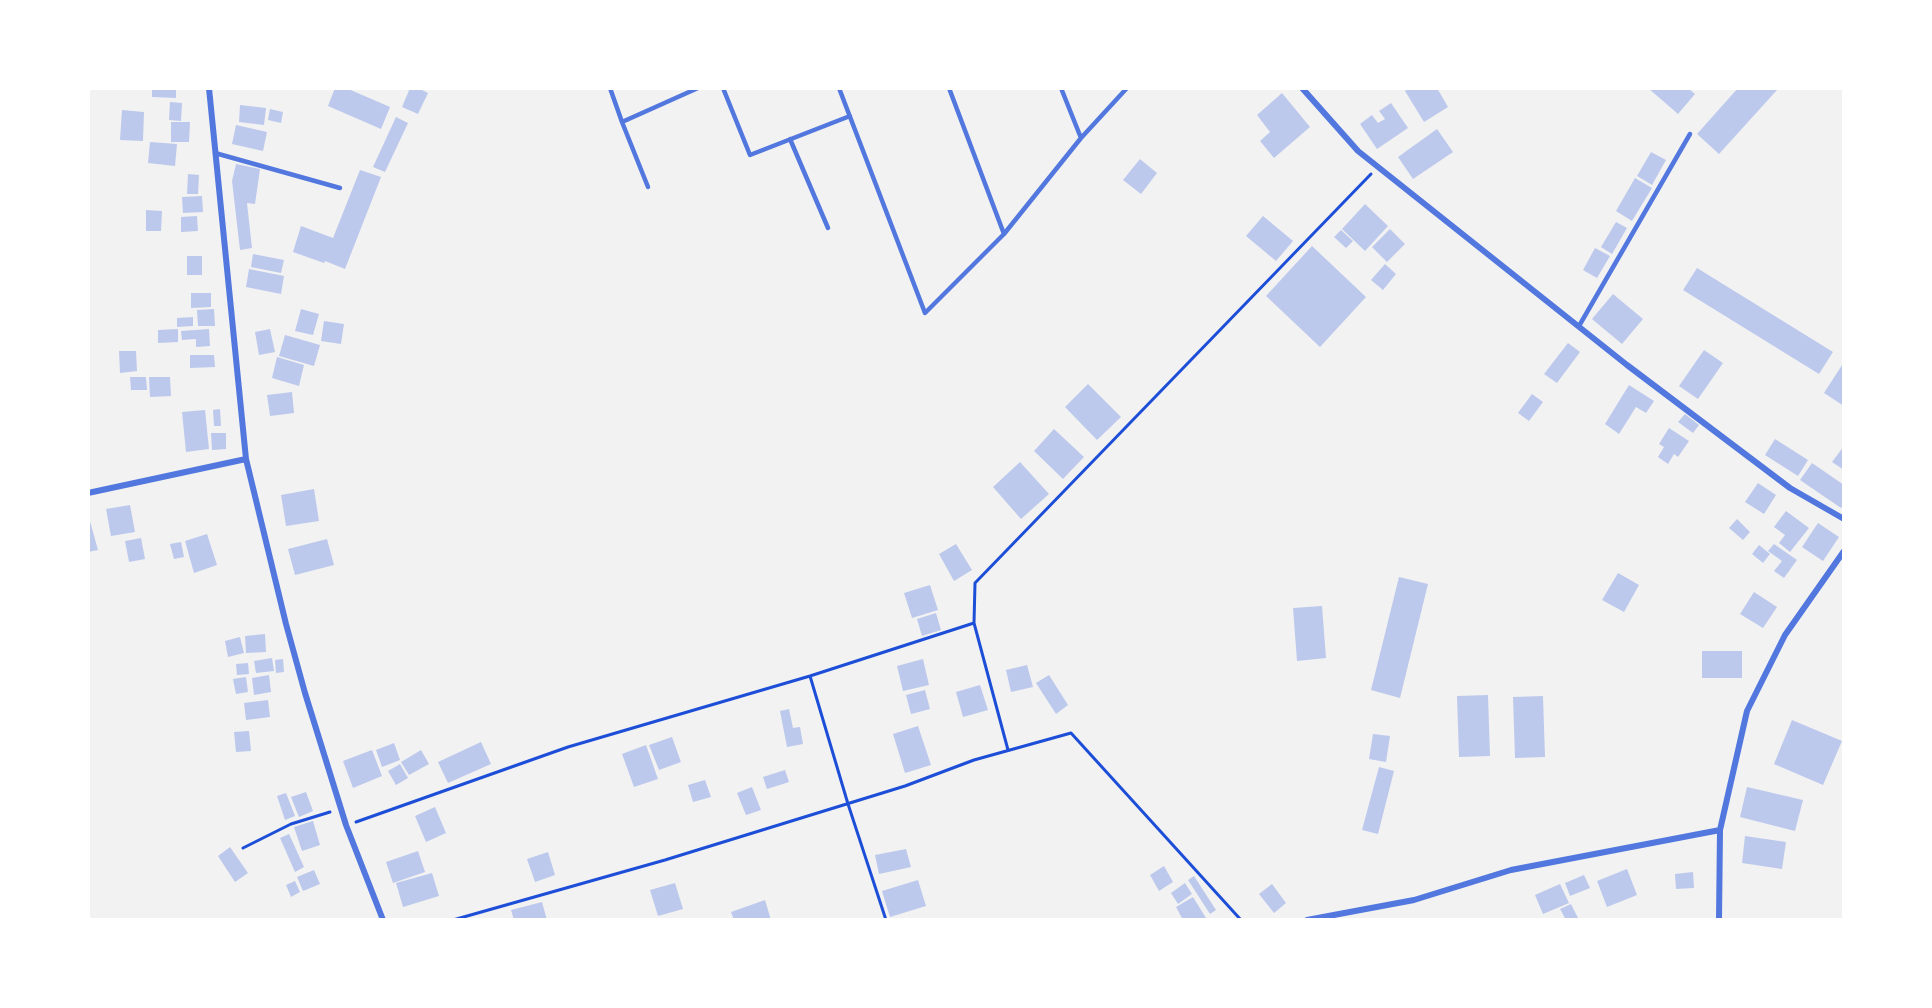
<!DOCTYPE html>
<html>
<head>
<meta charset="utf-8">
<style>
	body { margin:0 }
	#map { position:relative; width:1932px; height:1008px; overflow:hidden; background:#f2f2f2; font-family:"Golos Text",sans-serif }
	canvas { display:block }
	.frame { position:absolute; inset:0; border:90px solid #fff; pointer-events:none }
</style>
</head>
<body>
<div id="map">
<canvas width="1932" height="1008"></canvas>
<div class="frame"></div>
</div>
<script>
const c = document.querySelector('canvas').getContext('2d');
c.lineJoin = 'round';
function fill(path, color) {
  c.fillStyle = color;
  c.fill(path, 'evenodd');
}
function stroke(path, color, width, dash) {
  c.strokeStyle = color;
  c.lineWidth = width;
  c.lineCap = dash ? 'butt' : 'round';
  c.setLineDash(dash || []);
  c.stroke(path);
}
const building = new Path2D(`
	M152 88H176V98L152 97Z
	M335 88H346L390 107 381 129 328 106Z
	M410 88H418L428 93 418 114 402 107Z
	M1409 88H1437L1448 107 1424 122 1405 91Z
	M1648 88H1688L1695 94 1678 114Z
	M1738 88 1777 90 1719 154 1697 134Z
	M1282 93 1310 127 1274 158 1260 141 1270 132 1257 115Z
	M170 102 182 103 181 121 169 120Z
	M1391 103 1408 128 1377 149 1360 124 1372 115 1378 123 1385 119 1379 111Z
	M240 105 266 108 264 125 239 122Z
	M270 109 283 112 281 123 268 120Z
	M122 110 144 112 143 141 120 140Z
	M396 117 408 123 385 172 373 167Z
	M171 122H190L189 142H171Z
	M236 125 267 132 263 151 232 144Z
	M1437 129 1453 152 1413 179 1398 157Z
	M150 142 177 144 175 166 148 163Z
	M1651 152 1666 160 1652 185 1637 176Z
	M1140 159 1157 173 1141 194 1123 180Z
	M236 164 260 169 255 204 247 203 252 248 240 250 232 181Z
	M360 170 381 177 345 269 325 261 324 263 293 252 301 226 333 238Z
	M188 174 199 175 198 194H187Z
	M1635 178 1652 188 1632 221 1616 211Z
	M202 196 203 212 183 213 182 197Z
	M1365 204 1388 226 1365 251 1342 229Z
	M146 210 162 211 161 231H146Z
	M197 216 198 231 181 232V217Z
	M1263 216 1293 241 1276 261 1246 236Z
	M1616 222 1627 228 1612 254 1601 247Z
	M1390 229 1405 244 1387 262 1372 247Z
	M1341 230 1353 241 1346 248 1334 237Z
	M1312 246 1366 297 1320 347 1266 296Z
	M1595 248 1610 256 1597 278 1583 270Z
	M253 254 284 260 281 273 251 267Z
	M187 256H202V275H187Z
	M1385 264 1396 274 1383 290 1371 280Z
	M1697 268 1833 352 1819 374 1683 290Z
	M249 269 284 276 281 294 246 287Z
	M191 293H211V307L191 308Z
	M1613 294 1643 319 1622 344 1592 319Z
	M214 309 215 326H198L197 310Z
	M301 309 319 314 313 335 295 331Z
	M193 317V326L177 327V318Z
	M324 321 344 324 341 344 321 341Z
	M178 329V342L158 343V330Z
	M209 329 210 346 196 347V339L182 340 181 331Z
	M270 329 275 352 259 355 255 332Z
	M285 335 320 345 314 366 279 356Z
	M1568 343 1580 352 1557 383 1544 374Z
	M1704 350 1723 363 1698 399 1679 386Z
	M119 351H136L137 371 120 373Z
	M190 355H214L215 367 190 368Z
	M277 357 304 365 299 386 272 378Z
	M1844 362V406L1824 393Z
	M130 377H146L147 390H131Z
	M149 377H170L171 396 150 397Z
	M1088 384 1121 417 1097 440 1065 407Z
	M1629 385 1654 401 1646 413 1636 407 1619 434 1605 424Z
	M292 392 294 413 270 416 267 395Z
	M1532 394 1543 402 1529 421 1518 413Z
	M220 409 221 426H214L213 410Z
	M205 410 209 449 186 452 182 412Z
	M1685 414 1699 425 1693 433 1678 422Z
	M1669 428 1689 441 1678 457 1674 454 1668 464 1658 457 1664 447 1659 444Z
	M1054 429 1084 457 1063 479 1034 451Z
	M211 433H226V449L212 450Z
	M1775 439 1808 460 1798 476 1765 455Z
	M1844 446V470L1832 462Z
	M1020 462 1049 494 1021 519 993 487Z
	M1812 463 1844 485V504L1841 508 1800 480Z
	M1758 483 1776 495 1764 514 1745 502Z
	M314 489 319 521 286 526 281 495Z
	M130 505 135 532 111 536 106 509Z
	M1786 511 1809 528 1790 552 1779 543 1785 535 1774 527Z
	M88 514 98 550 88 552Z
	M1737 519 1750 532 1743 540 1729 528Z
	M1818 523 1839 537 1823 561 1802 547Z
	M207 534 217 565 194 573 185 541Z
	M141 538 145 559 129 562 125 541Z
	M327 539 334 565 295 575 288 549Z
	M181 542 184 557 174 559 170 544Z
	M956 544 972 570 954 581 939 554Z
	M1774 544 1797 560 1784 578 1774 571 1782 561 1768 551Z
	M1759 545 1770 554 1763 563 1752 554Z
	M1618 573 1639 585 1624 612 1602 600Z
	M1399 577 1428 584 1400 698 1371 690Z
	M930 585 938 610 912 618 904 593Z
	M1754 592 1777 607 1763 628 1740 614Z
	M1322 606 1326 658 1297 661 1293 608Z
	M936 613 941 630 922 636 917 619Z
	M265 634 266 652 246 653 245 636Z
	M240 637 244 653 228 657 225 641Z
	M1702 651H1742V678H1702Z
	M272 658 274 671 256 673 254 661Z
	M283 659 284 672 276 673 275 660Z
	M923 659 929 685 903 691 897 666Z
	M248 663 249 674 237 675 236 664Z
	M1027 665 1033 687 1011 692 1006 670Z
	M269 675 271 692 254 695 252 678Z
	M1049 675 1068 705 1056 714 1036 683Z
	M246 677 248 692 236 694 233 679Z
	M980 685 988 710 963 717 956 692Z
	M925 690 930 709 911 714 906 695Z
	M1488 695 1490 756 1459 757 1457 696Z
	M1543 696 1545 757 1515 758 1513 697Z
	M268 700 270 717 246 720 244 703Z
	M789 709 793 728 800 727 803 744 787 747 780 711Z
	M1792 720 1842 741 1823 785 1774 764Z
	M918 726 931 765 905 773 893 734Z
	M249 731 251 751 236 752 234 732Z
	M1373 734 1390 736 1386 762 1369 759Z
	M672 737 681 762 659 770 649 745Z
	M481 742 491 764 448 783 438 762Z
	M394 743 400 760 382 767 376 750Z
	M646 745 658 779 634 787 622 754Z
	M372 750 382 776 353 788 343 761Z
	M421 750 429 764 409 775 401 762Z
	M400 764 408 778 396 785 388 771Z
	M1379 767 1394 771 1378 834 1362 830Z
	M785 770 789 782 767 789 763 777Z
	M705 780 711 797 693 802 688 785Z
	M752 787 761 810 746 815 737 793Z
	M1747 787 1803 800 1795 831 1740 817Z
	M306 792 313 811 299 817 291 797Z
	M286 793 295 816 285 820 277 796Z
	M435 807 446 833 426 842 415 816Z
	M313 821 320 845 302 851 294 827Z
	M289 834 304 867 295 872 280 838Z
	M1745 836 1786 842 1782 869 1742 863Z
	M230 847 248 873 235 882 218 856Z
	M906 849 911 867 879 874 875 855Z
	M418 851 425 872 393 883 386 862Z
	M548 852 555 875 535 882 527 859Z
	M1164 866 1173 882 1159 891 1150 875Z
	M1627 869 1637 895 1607 907 1597 881Z
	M314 870 320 884 303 891 297 877Z
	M1693 872 1694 888 1676 889 1675 874Z
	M432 873 439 896 403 907 396 883Z
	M1584 875 1590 888 1570 896 1565 883Z
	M1194 876 1216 910 1210 914 1188 880Z
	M918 880 926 906 890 917 882 891Z
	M295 881 300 892 291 897 286 885Z
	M675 883 683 909 658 916 650 890Z
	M1185 883 1192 894 1178 904 1171 893Z
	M1272 884 1286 903 1274 913 1259 894Z
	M1560 884 1569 903 1543 914 1535 895Z
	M1193 897 1206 918 1204 920H1183L1176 907Z
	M765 900 771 920H734L731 912Z
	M542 902 547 920H514L511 910Z
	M1571 904 1578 918 1566 920 1560 909Z`);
const path = new Path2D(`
	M810 676 848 804 886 920
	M1008 750 974 623 975 583 1371 174
	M356 822 568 747 810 676 974 623
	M243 848 291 824 330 812
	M453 920 665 860 905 786 974 760 1071 733 1241 920`);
const service = new Path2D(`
	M610 88 622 122
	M723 88 750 155 850 116
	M839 88 925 313 1004 234
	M949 88 1004 234 1081 138
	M1061 88 1081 138 1127 88
	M790 139 828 228
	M215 153 340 188
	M648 187 622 122 698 88
	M1579 326 1690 134`);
const minor = new Path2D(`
	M209 88 246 459 286 624 305 693 346 825 383 920
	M1302 88 1358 151 1627 365 1790 488 1844 519
	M88 493 246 459
	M1307 920 1414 900 1511 870 1720 830
	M1719 920 1720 830 1747 711 1785 635 1844 551`);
fill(building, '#bdc9ec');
stroke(path, '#1d4ed8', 3);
stroke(service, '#5277de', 4.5);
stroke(minor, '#5277de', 6);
</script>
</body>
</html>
